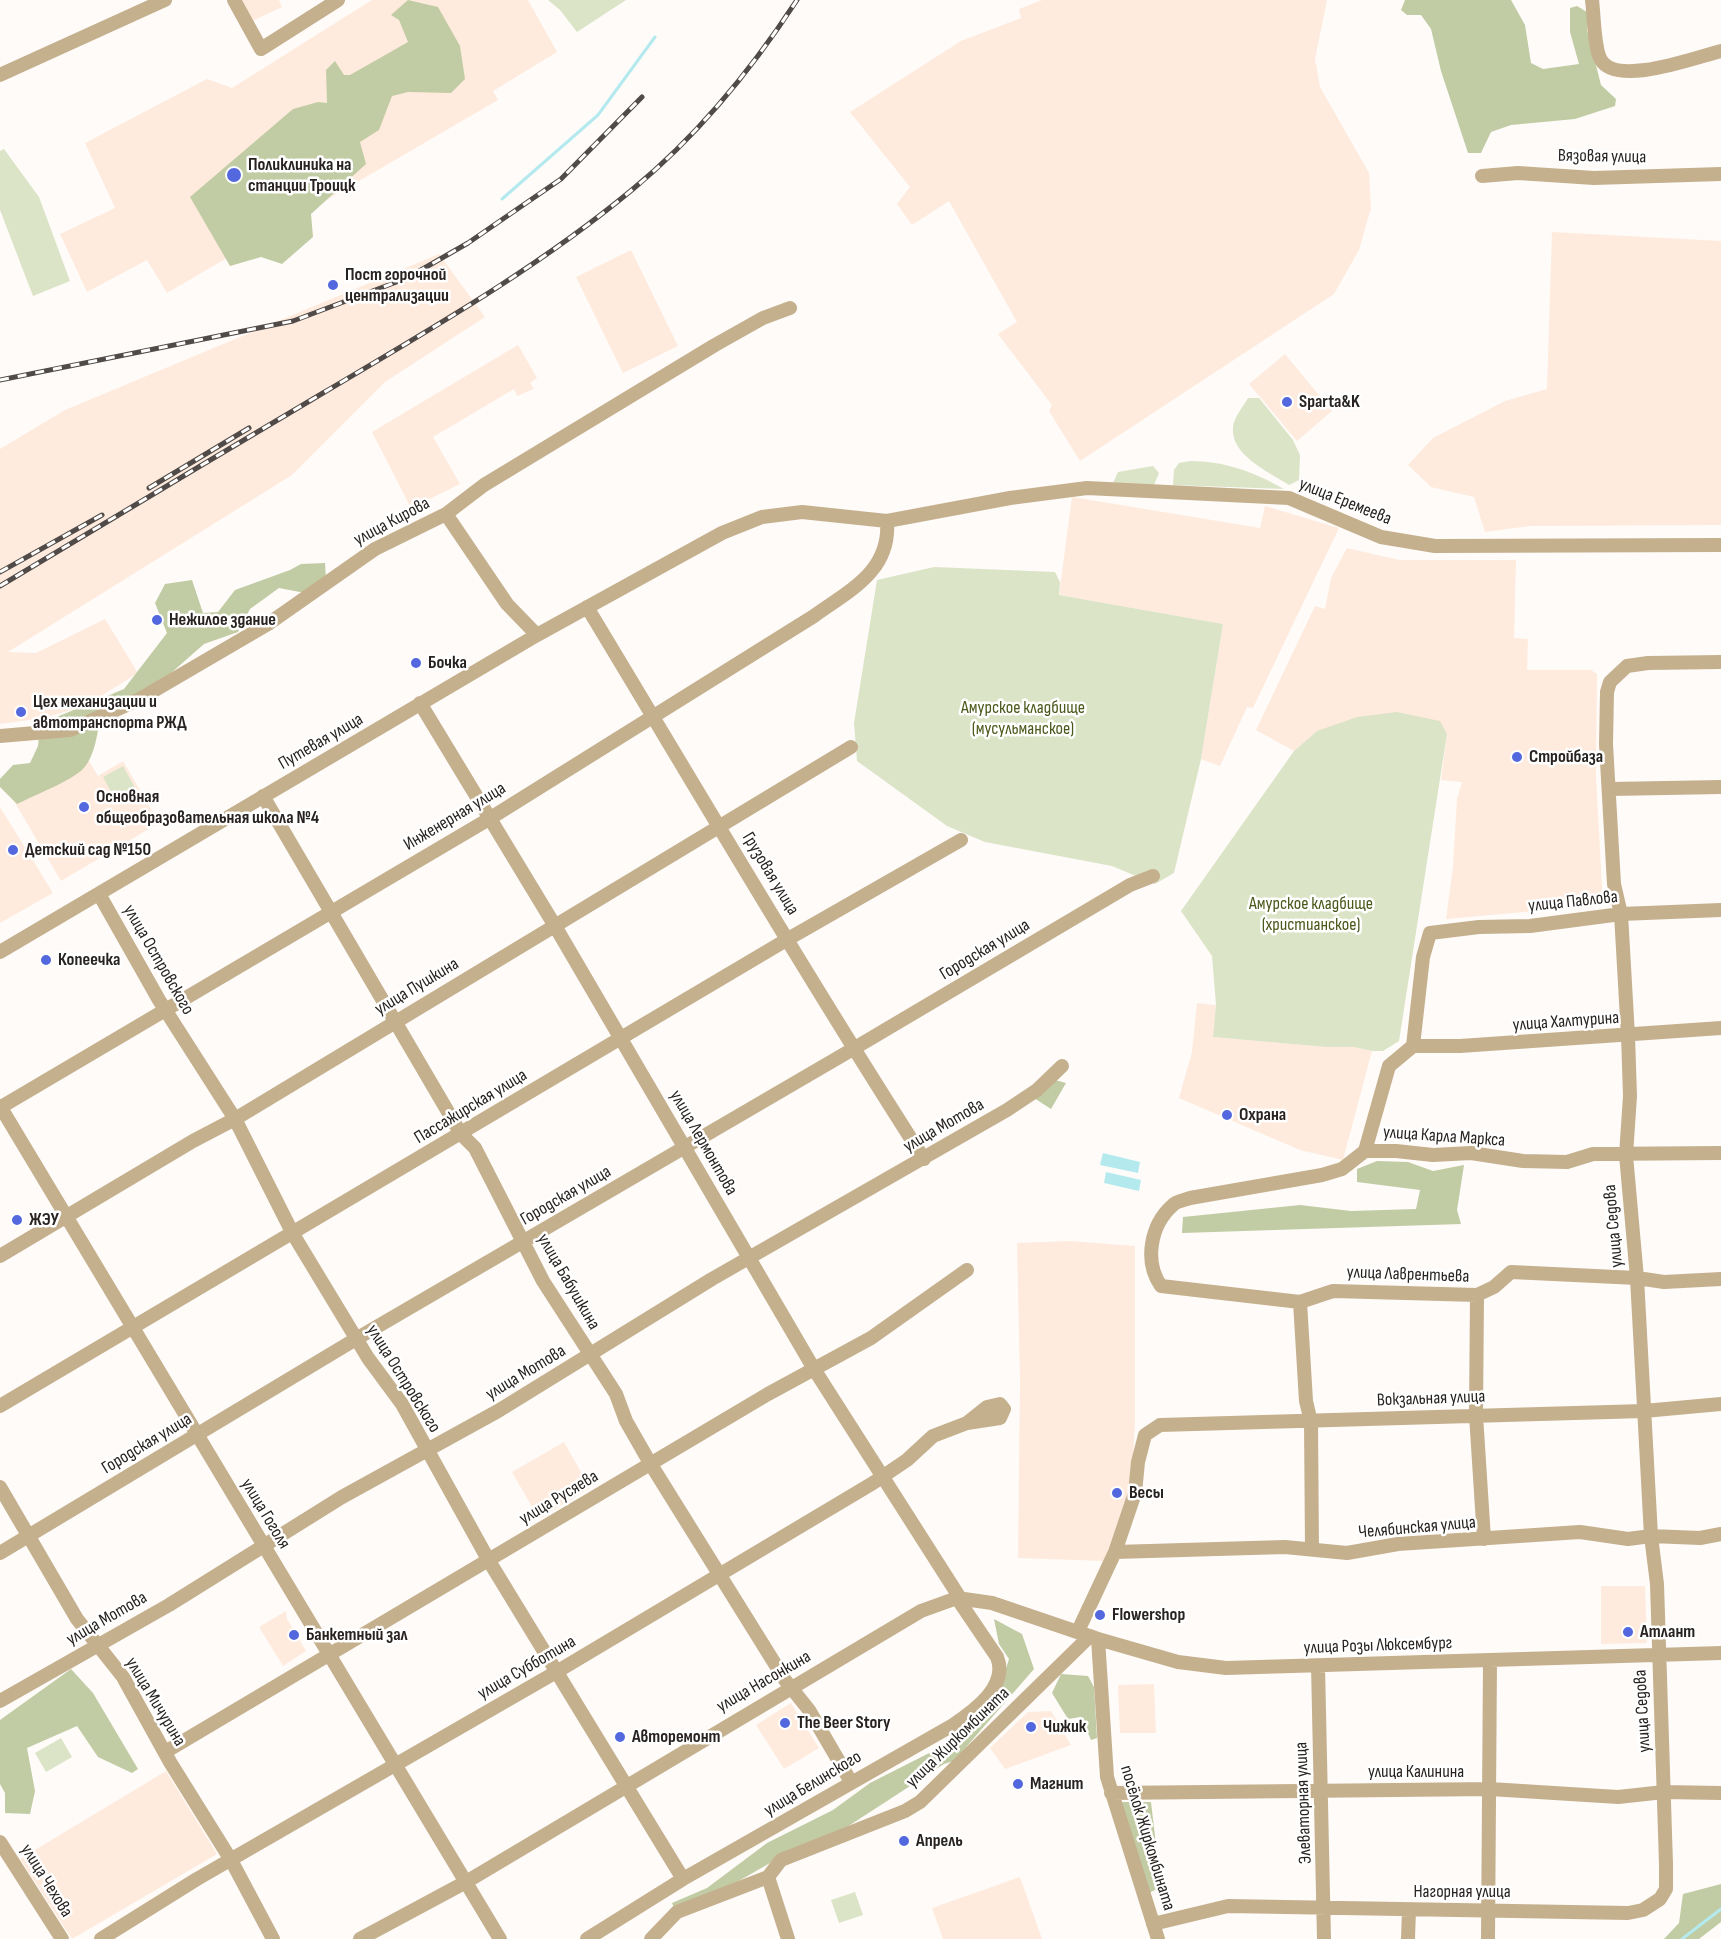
<!DOCTYPE html>
<html>
<head>
<meta charset="utf-8">
<style>
	body { margin:0 }
	canvas { display:block; background:#fefbf9 }
</style>
</head>
<body>
<canvas width="1721" height="1939"></canvas>
<script>
const c = document.querySelector('canvas').getContext('2d');
c.lineJoin = 'round';
function fill(path, color) {
  c.fillStyle = color;
  c.fill(path, 'evenodd');
}
function stroke(path, color, width, dash) {
  c.strokeStyle = color;
  c.lineWidth = width;
  c.lineCap = dash ? 'butt' : 'round';
  c.setLineDash(dash || []);
  c.stroke(path);
}
function label(font, color, halo, rows, align = 'center') {
  c.font = font + ' "Sofia Sans Condensed",sans-serif';
  c.lineWidth = 5;
  c.setLineDash([]);
  c.textBaseline = 'middle';
  c.strokeStyle = halo;
  c.fillStyle = color;
  for (const [text, x, y, turn = 0] of rows) {
    c.save();
    c.translate(x, y);
    c.rotate((+turn || 0) * Math.PI / 180);
    c.textAlign = isNaN(turn) ? turn : align;
    if (halo) c.strokeText(text, 0, 0);
    c.fillText(text, 0, 0);
    c.restore();
  }
}
const built = new Path2D(`
	M237 0H279L282 7 248 23Z
	M372 0H528L557 52 493 91 498 100 167 293 147 260 87 292 60 234 115 208 85 143 207 79 232 88Z
	M1042 0H1327L1315 59 1320 87 1369 173 1371 208 1359 250 1334 294 1080 461 1049 411 1052 405 998 334 1017 322 949 201 912 225 897 204 910 187 850 112 961 41 1021 18 1019 9Z
	M1552 232 1721 241V525L1530 526 1485 532 1474 497 1431 487 1408 465 1433 438 1505 401 1547 389Z
	M631 250 678 346 623 373 576 277Z
	M439 254 485 317 385 382 292 475 8 652 36 653 105 619 138 673 85 706 43 718 0 724V449L65 410Z
	M518 345 537 378 530 383 534 389 517 396 514 389 433 437 460 484 411 508 372 432Z
	M1285 354 1332 411 1297 441 1249 384Z
	M1072 497 1260 528 1265 506 1339 528 1253 708 1247 707 1220 766 1201 759 1223 624 1059 595Z
	M1347 548 1399 560H1516L1514 638 1528 639 1527 670H1591L1597 674 1596 777 1603 905 1446 919 1453 867 1457 799 1462 782 1441 780 1447 734 1317 731 1294 751 1256 730 1315 606 1325 609 1331 578Z
	M81 748 98 776 123 761 159 823 61 881 8 791Z
	M0 807 53 893 0 923Z
	M1197 1003 1216 1005 1214 1037 1326 1047H1354L1372 1051 1343 1160 1300 1150 1179 1098 1192 1052Z
	M1070 1241 1135 1246V1420L1132 1483 1104 1561 1018 1558 1020 1381 1017 1243Z
	M564 1442 590 1488 539 1519 512 1472Z
	M1601 1586H1645L1647 1643 1601 1644Z
	M286 1611 287 1619 306 1651 283 1666 259 1627Z
	M1154 1684 1156 1733H1120L1118 1685Z
	M791 1703 819 1748 784 1769 756 1725Z
	M1051 1711 1071 1745 1005 1769 990 1748 1028 1712Z
	M166 1771 217 1854 72 1939 20 1859Z
	M1020 1877 1042 1939H943L932 1908Z`);
const green = new Path2D(`
	M548 0H626L577 32 560 10Z
	M4 149 39 197 70 281 33 296 0 210V151Z
	M1248 398H1259L1293 440 1300 455 1299 480 1289 485C1269 472 1230 455 1233 427 1234 417 1243 407 1248 398Z
	M1190 461C1225 461 1254 472 1284 489L1173 485 1174 470 1179 463Z
	M1153 466 1159 473 1154 485 1113 483 1118 472Z
	M934 567 1055 572 1060 582 1059 595 1223 624 1201 759 1174 873 1155 884 1112 866 985 842 947 826 857 761 854 723 877 580Z
	M1397 712 1440 721 1447 734 1399 1041 1383 1051H1372L1354 1047H1326L1213 1037 1216 1005 1212 956 1181 911 1294 751 1317 731 1357 717Z
	M123 766 138 793 118 805 103 777Z
	M61 1738 72 1757 46 1772 35 1753Z
	M855 1892 863 1915 839 1923 831 1900Z`);
const forest = new Path2D(`
	M408 0 438 7 460 46 465 79 451 93 408 92 392 96 379 130 360 142 366 164 311 214 313 237 282 264 261 257 230 266 190 197 293 109 318 102 327 103 326 70 335 61 344 75H350L408 42 399 20 391 15Z
	M1405 0H1511L1525 25 1531 63 1543 69 1579 64 1570 32V8L1577 6 1587 12V30L1601 85 1616 99 1615 106 1575 119 1511 125 1491 132 1481 153H1468L1441 71 1431 29 1421 15H1407L1401 10Z
	M325 563 326 579 305 593 279 588 250 609 238 632 204 644 162 681 100 716C98 732 95 756 83 769 71 781 33 796 17 804L0 787V779L13 765 30 763 38 746 40 724 124 689 167 633 155 603 165 584 192 580 203 613 218 612 235 590 290 570 301 564Z
	M1055 1080 1066 1083 1051 1109 1034 1098Z
	M1377 1161 1408 1162 1433 1171 1464 1165 1457 1210 1461 1224 1182 1233 1183 1217 1300 1205 1351 1211 1416 1209 1420 1190 1357 1182V1169Z
	M994 1619 1022 1634 1034 1669 954 1761 944 1764 830 1838 777 1859 730 1886 674 1908 672 1903 707 1888 767 1843 833 1810 870 1783 941 1747 977 1715 1002 1681 1009 1659 999 1644Z
	M71 1669 93 1693 138 1769 132 1773 98 1757 77 1726 27 1748 35 1791 30 1814 5 1813V1793L0 1784V1720Z
	M1061 1674 1088 1676 1094 1687 1097 1738 1091 1740 1081 1717 1068 1719 1052 1693Z
	M1120 1802H1151L1161 1887 1147 1894Z
	M1721 1884V1922L1699 1939H1664L1679 1923 1683 1894Z`);
const water = new Path2D(`
	M1103 1153 1140 1162 1138 1173 1100 1165Z
	M1106 1172 1141 1180 1139 1191 1104 1183Z`);
const stream = new Path2D(`
	M502 199 598 115 655 37
	M1682 1939 1721 1909`);
const minor = new Path2D(`
	M234 0 261 49 338 0
	M1592 0C1594 14 1594 49 1601 60 1617 87 1696 57 1721 51
	M0 75 165 0
	M1482 176 1518 173 1594 178 1721 174
	M446 514 507 604 537 635
	M587 607C698 791 807 977 924 1159
	M420 703 555 926 814 1369 960 1598
	M0 736 70 730 138 700 268 624 375 549 446 514 484 485 715 345 763 318 790 308
	M1610 789 1721 787
	M263 796 461 1134 475 1148 543 1281 616 1394 626 1421 650 1463 785 1680 809 1710 851 1782
	M99 894 159 1000 235 1119 293 1234 368 1358 402 1404 489 1561 683 1879
	M0 952 537 635 722 533 762 517 802 512 887 521 1010 498 1087 488 1289 498 1381 537 1435 546 1721 545
	M1413 1046H1460L1721 1028
	M0 1106 500 1939
	M1 1107 489 819 814 616C850 590 891 571 887 521
	M1365 1151 1389 1066 1413 1046 1423 957 1430 933 1479 927 1530 926 1621 914 1721 910
	M1721 1153 1593 1154 1567 1162 1523 1161 1471 1153 1433 1155 1396 1151H1365L1342 1169 1322 1175 1190 1198C1185 1200 1176 1201 1173 1205 1150 1225 1144 1262 1161 1286L1300 1302 1333 1291 1477 1295 1494 1287 1511 1272 1637 1278 1664 1282 1721 1279
	M0 1256 193 1141 235 1119 851 747
	M1477 1295 1476 1415 1484 1539
	M1300 1302 1306 1401 1311 1422 1312 1549
	M0 1406 788 939 961 840
	M0 1487 77 1619 123 1677 170 1762 231 1860 273 1939
	M1115 1552 1285 1547 1347 1553 1398 1544 1580 1532 1628 1539 1651 1536 1700 1538 1721 1534
	M0 1553 356 1339 853 1049 1130 885 1153 876
	M1078 1631 1115 1552 1135 1493 1138 1462 1145 1435 1160 1425 1644 1411 1721 1404
	M1098 1639 1107 1777 1158 1939
	M1318 1666 1324 1939
	M0 1701 169 1605 342 1497 498 1411 712 1279 1007 1110 1037 1090 1062 1066
	M165 1752 768 1394 871 1338 967 1270
	M1111 1793 1490 1789 1618 1797 1664 1792 1721 1793
	M0 1842 62 1939
	M1153 1924 1228 1906 1628 1913 1643 1910 1660 1899 1666 1889V1864L1657 1584 1651 1536 1637 1278 1626 1155 1630 1096 1628 1036 1621 914 1614 884 1606 744 1607 692 1610 682 1627 666 1648 663 1721 662
	M101 1939 197 1879 558 1671 873 1483 907 1460 933 1436 967 1423 1000 1418 1004 1409 1000 1404 987 1407 967 1423
	M360 1939 466 1882 921 1611 957 1598 992 1603 1098 1639 1178 1662 1226 1668 1721 1653
	M587 1939 683 1879 953 1725C974 1711 1009 1686 997 1657L957 1598
	M651 1939 677 1912 768 1877
	M788 1939 768 1877 781 1860 905 1811 920 1802 1090 1636
	M1408 1939 1409 1910
	M1488 1939 1490 1660`);
const rail = new Path2D(`
	M0 380 293 321 407 278 468 243 561 179 642 97
	M149 488 249 428
	M0 572 102 515
	M0 586C108 521 215 457 323 393 429 330 538 268 633 189 696 137 752 69 797 0`);
const markers = [
	[234,175,8,"#5368de"],
	[333,285,6,"#5368de"],
	[1287,402,6,"#5368de"],
	[157,620,6,"#5368de"],
	[416,663,6,"#5368de"],
	[21,712,6,"#5368de"],
	[1517,757,6,"#5368de"],
	[84,807,6,"#5368de"],
	[13,850,6,"#5368de"],
	[46,960,6,"#5368de"],
	[1227,1115,6,"#5368de"],
	[17,1220,6,"#5368de"],
	[1117,1493,6,"#5368de"],
	[1100,1615,6,"#5368de"],
	[1628,1632,6,"#5368de"],
	[294,1635,6,"#5368de"],
	[785,1723,6,"#5368de"],
	[1031,1727,6,"#5368de"],
	[620,1737,6,"#5368de"],
	[1018,1784,6,"#5368de"],
	[904,1841,6,"#5368de"]
];
const streetNames = [
	["Вязовая улица",1602,157,1],
	["улица Еремеева",1345,502,22],
	["улица Кирова",392,522,-28],
	["Путевая улица",321,742,-30],
	["Инженерная улица",455,817,-31],
	["Грузовая улица",770,874,59],
	["улица Павлова",1573,902,-6],
	["Городская улица",985,950,-31],
	["улица Островского",158,960,60],
	["улица Пушкина",417,987,-31],
	["улица Халтурина",1566,1022,-4],
	["Пассажирская улица",471,1107,-31],
	["улица Мотова",944,1126,-30],
	["улица Карла Маркса",1444,1137,4],
	["улица Лермонтова",703,1143,60],
	["Городская улица",566,1196,-30],
	["улица Седова",1614,1226,-95],
	["улица Лаврентьева",1408,1275,2],
	["улица Бабушкина",568,1282,60],
	["улица Мотова",526,1373,-31],
	["улица Островского",403,1379,58],
	["Вокзальная улица",1431,1399,-2],
	["Городская улица",147,1444,-31],
	["улица Русяева",559,1498,-31],
	["улица Гоголя",265,1514,59],
	["Челябинская улица",1417,1528,-5],
	["улица Мотова",107,1619,-30],
	["улица Розы Люксембург",1378,1646,-2],
	["улица Субботина",527,1668,-30],
	["улица Насонкина",764,1682,-30],
	["улица Мичурина",155,1702,59],
	["улица Седова",1643,1711,-93],
	["улица Жиркомбината",958,1738,-44],
	["улица Калинина",1416,1772],
	["улица Белинского",813,1784,-31],
	["Элеваторная улица",1304,1803,-92],
	["посёлок Жиркомбината",1147,1838,73],
	["улица Чехова",46,1881,58],
	["Нагорная улица",1462,1892]
];
const poiNames = [
	["Поликлиника на",248,165],
	["станции Троицк",248,186],
	["Пост горочной",345,275],
	["централизации",345,296],
	["Sparta&K",1299,402],
	["Нежилое здание",169,620],
	["Бочка",428,663],
	["Цех механизации и",33,702],
	["автотранспорта РЖД",33,723],
	["Стройбаза",1529,757],
	["Основная",96,797],
	["общеобразовательная школа №4",96,818],
	["Детский сад №150",25,850],
	["Копеечка",58,960],
	["Охрана",1239,1115],
	["ЖЭУ",29,1220],
	["Весы",1129,1493],
	["Flowershop",1112,1615],
	["Атлант",1640,1632],
	["Банкетный зал",306,1635],
	["The Beer Story",797,1723],
	["Чижик",1043,1727],
	["Авторемонт",632,1737],
	["Магнит",1030,1784],
	["Апрель",916,1841]
];
const parkNames = [
	["Амурское кладбище",1023,708],
	["(мусульманское)",1023,729],
	["Амурское кладбище",1311,904],
	["(христианское)",1311,925]
];
fill(built, '#ffebdd');
fill(green, '#dce4c7');
fill(forest, '#c1cca4');
fill(water, '#b4eaee');
stroke(stream, '#b4eaee', 3);
stroke(minor, '#c5b08e', 14);
stroke(rail, '#504b48', 5);
stroke(rail, '#fff', 3, [9]);
for (const [x, y, r, color] of markers) {
  const dot = new Path2D();
  dot.arc(x, y, r, 0, 2 * Math.PI);
  c.fillStyle = color;
  c.fill(dot);
  stroke(dot, '#fff', 2);
}
label('18px', '#282320', '#fff', streetNames);
label('bold 18px', '#282320', '#fff', poiNames, 'left');
label('18px', '#4b581b', '#fff', parkNames);
</script>
</body>
</html>
